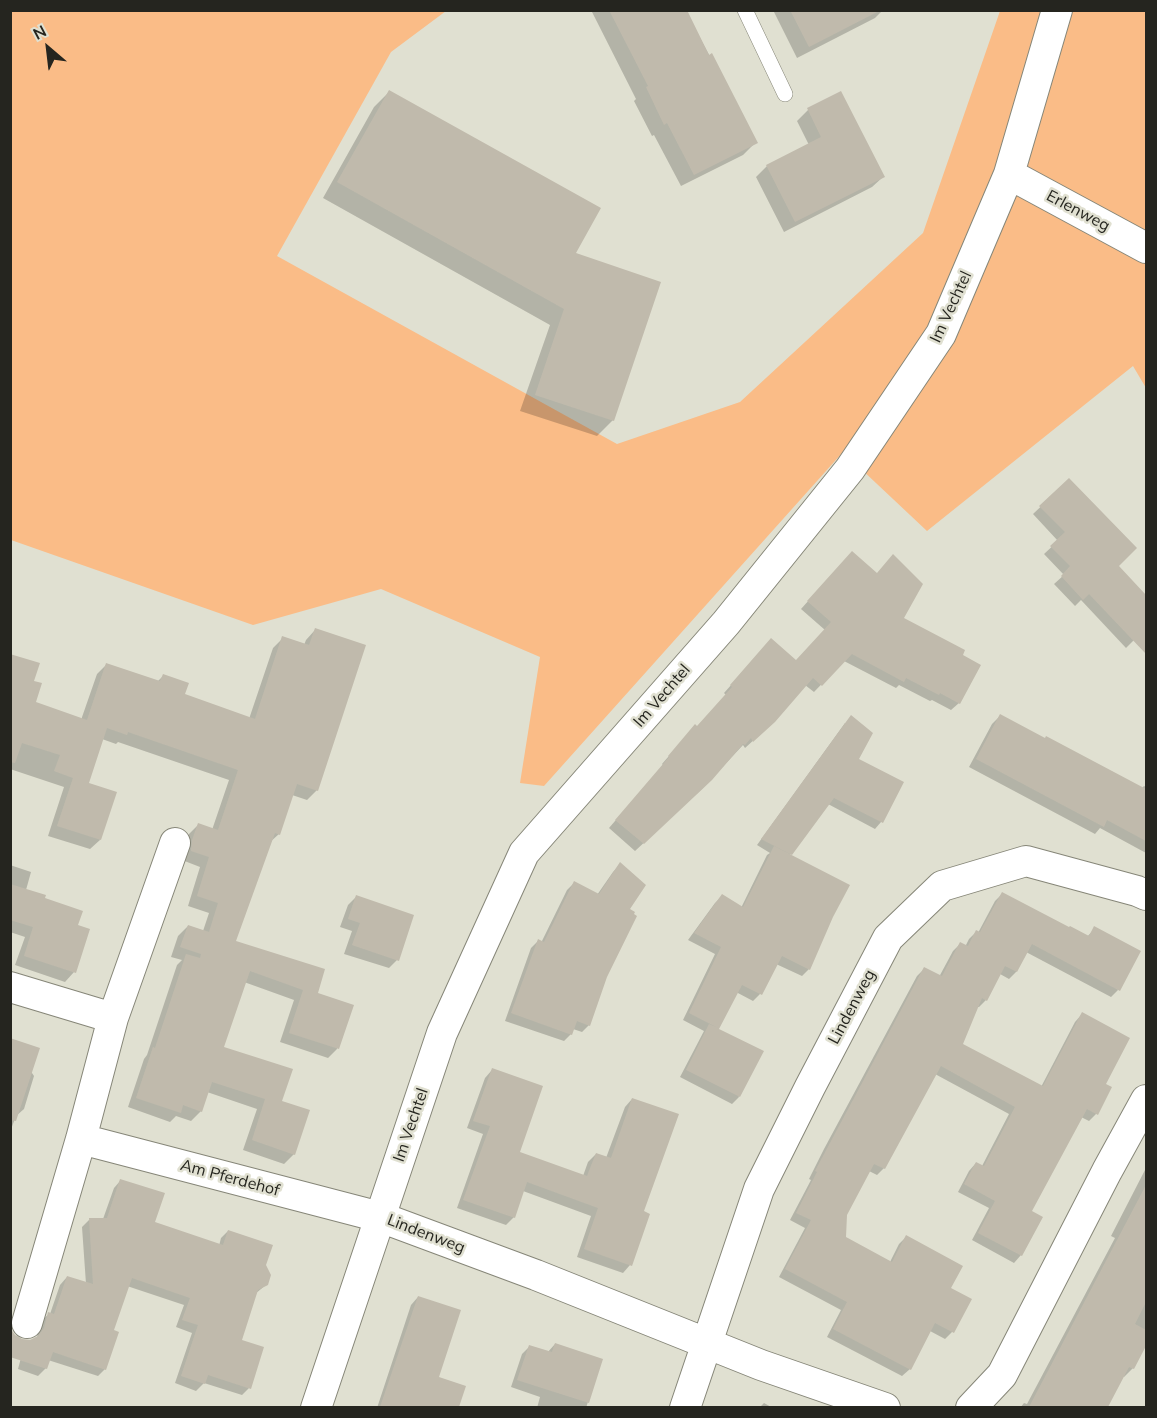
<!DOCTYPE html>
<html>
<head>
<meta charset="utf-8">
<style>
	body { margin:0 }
	#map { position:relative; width:1157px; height:1418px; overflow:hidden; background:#e0e0d1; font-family:Mulish,sans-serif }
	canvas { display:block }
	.frame { position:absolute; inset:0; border:12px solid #25251f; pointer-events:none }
	.north { position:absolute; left:18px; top:18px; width:60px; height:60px; -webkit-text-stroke:4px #e0e0d1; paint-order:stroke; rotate:332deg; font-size:16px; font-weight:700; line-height:24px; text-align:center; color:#25251f }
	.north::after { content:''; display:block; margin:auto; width:21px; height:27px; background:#25251f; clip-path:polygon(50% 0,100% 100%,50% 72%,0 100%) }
</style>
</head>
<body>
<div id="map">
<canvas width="1157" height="1418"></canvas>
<div class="frame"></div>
<div class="north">N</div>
</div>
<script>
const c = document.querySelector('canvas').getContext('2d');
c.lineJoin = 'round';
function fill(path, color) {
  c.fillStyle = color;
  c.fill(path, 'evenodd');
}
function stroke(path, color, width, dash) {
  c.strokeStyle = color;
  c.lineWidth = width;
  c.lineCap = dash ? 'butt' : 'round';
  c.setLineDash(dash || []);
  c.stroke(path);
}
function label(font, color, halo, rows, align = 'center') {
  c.font = font + ' Mulish,sans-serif';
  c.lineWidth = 5;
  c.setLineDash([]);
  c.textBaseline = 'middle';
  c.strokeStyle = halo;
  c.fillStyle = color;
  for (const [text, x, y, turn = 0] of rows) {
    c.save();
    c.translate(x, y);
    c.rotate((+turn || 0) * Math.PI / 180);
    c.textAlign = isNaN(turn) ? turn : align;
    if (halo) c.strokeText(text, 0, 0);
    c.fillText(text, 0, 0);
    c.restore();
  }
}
const green = new Path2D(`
	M11 11H446L391 52 277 256 617 444 740 402 923 233 1000 11H1146V388L1133 366 927 531 843 452 544 786 520 783 540 657 381 589 253 625 11 540Z`);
const shadow = new Path2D(`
	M591 10H685L756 142 743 155 681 186 654 135 652 136 634 101 636 99Z
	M773 10H883L875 18 797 58Z
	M389 92 574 254 613 420 597 436 520 411 550 325 323 198 374 107Z
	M841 93 883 177 872 187 784 232 756 177 767 166 809 145 797 121 808 110Z
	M1069 480 1117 566 1146 597V628L1126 648 1081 600 1075 606 1054 584 1064 575 1044 554 1058 541 1033 514Z
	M845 560 902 618 959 703 951 710 932 700 930 701 899 685 896 688 844 661 814 692 805 685 766 729 745 748 743 745 703 788 635 851 609 828 663 765 662 764 688 734 696 728 726 695 724 693 764 648 795 662 825 630 801 609Z
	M315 630 317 790 307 800 292 795 279 834 269 843 235 942 316 994 352 1006 337 1049 328 1058 280 1042 294 1000 244 982 222 1048 280 1101 294 1154 284 1164 243 1150 257 1109 207 1092 201 1111 191 1121 176 1116 170 1122 128 1107 144 1059 147 1055 177 965 182 960 171 957 178 936 188 926 203 931 209 913 188 906 200 867 182 860 183 851 188 835 198 825 212 830 229 780 118 742 116 744 102 739 87 784 100 840 90 849 48 836 64 787 10 769V655L32 682 34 703 81 720 97 674 106 665 157 682 163 676 183 695 249 719 273 648 283 638 304 645 306 640Z
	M1000 716 1142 788 1144 786 1146 787V853L1100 828 1095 834 969 767 992 724Z
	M845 723 857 760 902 782 881 822 875 829 828 804 789 856 831 917 809 969 802 976 776 964 760 994 753 1001 736 992 717 1030 739 1097 732 1104 680 1077 704 1031 683 1020 715 954 688 940 715 903 722 896 741 908 767 855 770 853 757 845Z
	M620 864 605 977 589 1025 582 1032 573 1029 571 1034 564 1041 505 1021 531 948 538 941 541 943 567 890 574 883 597 895 613 872Z
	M10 865 31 872 26 890 43 899 76 926 74 972 65 982 15 965 25 937 10 932Z
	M1002 894 1087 937 1095 928 1118 990 1111 997 1026 952 1016 972 1009 979 1000 974 986 1000 979 1007H977L961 1045 1041 1087 1075 1022 1082 1014 1104 1085 1096 1114 1089 1121 1081 1117 1030 1212 1041 1218 1021 1255 1014 1263 972 1240 989 1208 958 1192 969 1171 976 1163 982 1166 1009 1114 935 1074 884 1168 877 1175 869 1171 846 1215 844 1238 890 1262 899 1244 906 1237 949 1289 969 1300 952 1332 945 1339 930 1331 910 1369 902 1376 827 1337 841 1310 779 1277 805 1228 790 1220 811 1180 809 1179 824 1149 917 976 924 969 939 977 953 951 960 944 965 947 969 939 976 932 978 933 995 901Z
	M356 897 397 960 389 968 344 954 352 931 340 927 348 905Z
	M10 1040 34 1076 24 1109 16 1116 10 1132Z
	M492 1070 518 1153 583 1176 588 1162 596 1154 606 1158 625 1107 632 1099 642 1212 630 1265 623 1273 577 1257 591 1216 523 1191 514 1217 506 1225 457 1208 483 1134 467 1128 485 1078Z
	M1146 1168V1343L1133 1368 1124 1377 1122 1376 1106 1408H1020L1024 1403 1027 1404 1115 1238 1111 1236Z
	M121 1180 153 1223 219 1246 221 1238 228 1231 265 1265 267 1284 255 1294 241 1341 249 1388 242 1395 204 1383 196 1391 175 1383 192 1333 176 1327 184 1305 127 1286 112 1331 105 1369 98 1376 48 1360 46 1368 38 1376 18 1369 22 1354 14 1336 21 1341H31L37 1337 41 1321 49 1314H50L60 1285 67 1277 86 1284 82 1227 89 1220 103 1219 114 1188Z
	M418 1297 437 1378 464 1387 457 1408H377L411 1305Z
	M555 1344 601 1360 586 1408H537L540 1397 511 1387 522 1354 529 1347 547 1353Z
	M764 1403 773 1408H759Z`);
const building = new Path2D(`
	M609 10H687L709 55 712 53 758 143 694 175 667 123 664 125 646 87 648 86Z
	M790 10H881L809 47Z
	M389 90 601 208 576 253 661 282 614 421 535 395 564 309 337 182Z
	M841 91 885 177 795 222 766 165 821 137 807 108Z
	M1069 478 1137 548 1119 566 1146 595V654L1089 594 1083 600 1061 576 1070 566 1050 546 1065 532 1039 506Z
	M852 551 877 573 893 554 923 584 904 618 965 650 963 655 981 665 960 704 940 693 939 695 906 678 904 682 852 654 822 686 813 678 775 722 753 742 751 738 745 745 743 744 712 780 644 844 615 820 669 757 668 756 695 724 697 726 732 687 730 685 771 638 796 660 831 622 807 601Z
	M315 628 366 645 318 791 297 784 280 835 275 833 236 941 325 969 318 993 354 1005 339 1049 289 1033 303 990 250 971 224 1047 293 1069 282 1101 310 1110 295 1155 252 1140 265 1099 212 1082 202 1112 183 1105 181 1113 136 1098 153 1047 155 1048 186 954 200 958 201 954 180 947 188 925 209 932 218 903 197 896 209 857 191 851 192 840 198 823 218 830 238 770 128 732 127 735 107 728 89 783 117 792 101 840 57 826 73 778 54 771 60 755 22 743 15 763 10 762V654L40 663 34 681 42 683 36 702 87 720 106 663 160 681 163 674 189 683 185 694 255 719 282 636 309 645Z
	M1000 714 1045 738 1046 736 1146 789V841L1107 820 1104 827 976 759Z
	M851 715 873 733 859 759 904 782 883 823 834 798 792 855 761 839Z
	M774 846 850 885 833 917 810 970 782 956 762 995 742 985 719 1029 764 1051 740 1097 686 1070 709 1024 718 1028 689 1013 721 947 694 933 722 894 743 907Z
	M620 862 646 885 630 909 635 912 634 914 637 916 607 977 590 1026 577 1021 572 1035 511 1013 538 939 544 942 574 881 599 894Z
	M10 884 46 895 45 898 83 911 78 925 90 929 76 973 24 956 33 927 10 920Z
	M1002 892 1069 927 1070 926 1089 936 1094 926 1141 951 1120 991 1032 944 1017 972 1005 966 987 1001 982 998 963 1044 1043 1086 1082 1012 1130 1038 1106 1084 1112 1087 1098 1115 1087 1109 1032 1211 1043 1217 1022 1256 978 1233 995 1201 964 1184 976 1162 984 1166 1015 1107 941 1066 885 1169 874 1164 847 1215 846 1237 892 1262 906 1235 963 1266 951 1288 972 1299 954 1333 935 1323 911 1370 833 1329 847 1302 785 1269 811 1220 796 1213 817 1172 815 1171 924 967 942 976 960 942 968 946 976 930 980 932Z
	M356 895 414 915 399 961 352 945 360 923 348 919Z
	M10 1038 40 1048 16 1121 10 1120Z
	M492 1068 543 1086 520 1152 587 1176 596 1153 611 1158 632 1098 679 1114 644 1211 650 1214 632 1266 584 1249 598 1208 527 1182 515 1218 463 1200 490 1126 473 1121Z
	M120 1179 165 1193 155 1222 223 1245 228 1230 273 1245 266 1265 271 1275 268 1285 258 1290 242 1340 264 1347 251 1389 208 1375 205 1384 181 1376 198 1325 182 1320 190 1298 132 1278 114 1330 119 1332 106 1370 53 1352 47 1369 10 1357V1328L15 1335 22 1339 30 1340 38 1336 44 1328 48 1312 54 1314 67 1276 93 1284 89 1218H107Z
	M1146 1185V1302L1135 1324 1146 1330V1346L1134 1369 1129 1367 1108 1407H1029Z
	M418 1296 461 1310 439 1377 466 1386 459 1407H380Z
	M555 1343 603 1359 589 1403 517 1380 529 1345 552 1352Z`);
const lane = new Path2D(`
	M745 10 785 94`);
const street = new Path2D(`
	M1009 174 1146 248
	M10 987 113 1018
	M81 1139 380 1217 536 1275 761 1365 885 1408
	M27 1323 81 1139 113 1018 175 843
	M316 1408 442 1033 524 853 726 623 850 469 941 334 1009 174 1057 10
	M685 1408 759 1189 810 1087 888 938 942 886 1026 861 1137 891 1146 895
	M971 1408 1002 1375 1107 1171 1146 1100`);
const streetNames = [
	["Erlenweg",1078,211,28],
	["Im Vechtel",951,307,-65],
	["Im Vechtel",662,696,-49],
	["Lindenweg",852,1007,-62],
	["Im Vechtel",411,1125,-71],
	["Am Pferdehof",230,1178,15],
	["Lindenweg",426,1234,21]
];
fill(green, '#fabc87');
fill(shadow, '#0003');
fill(building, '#c0baac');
stroke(lane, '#868678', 16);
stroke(street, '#868678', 32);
stroke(lane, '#fff', 15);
stroke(street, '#fff', 30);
label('16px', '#25251f', '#e0e0d1', streetNames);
</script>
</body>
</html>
